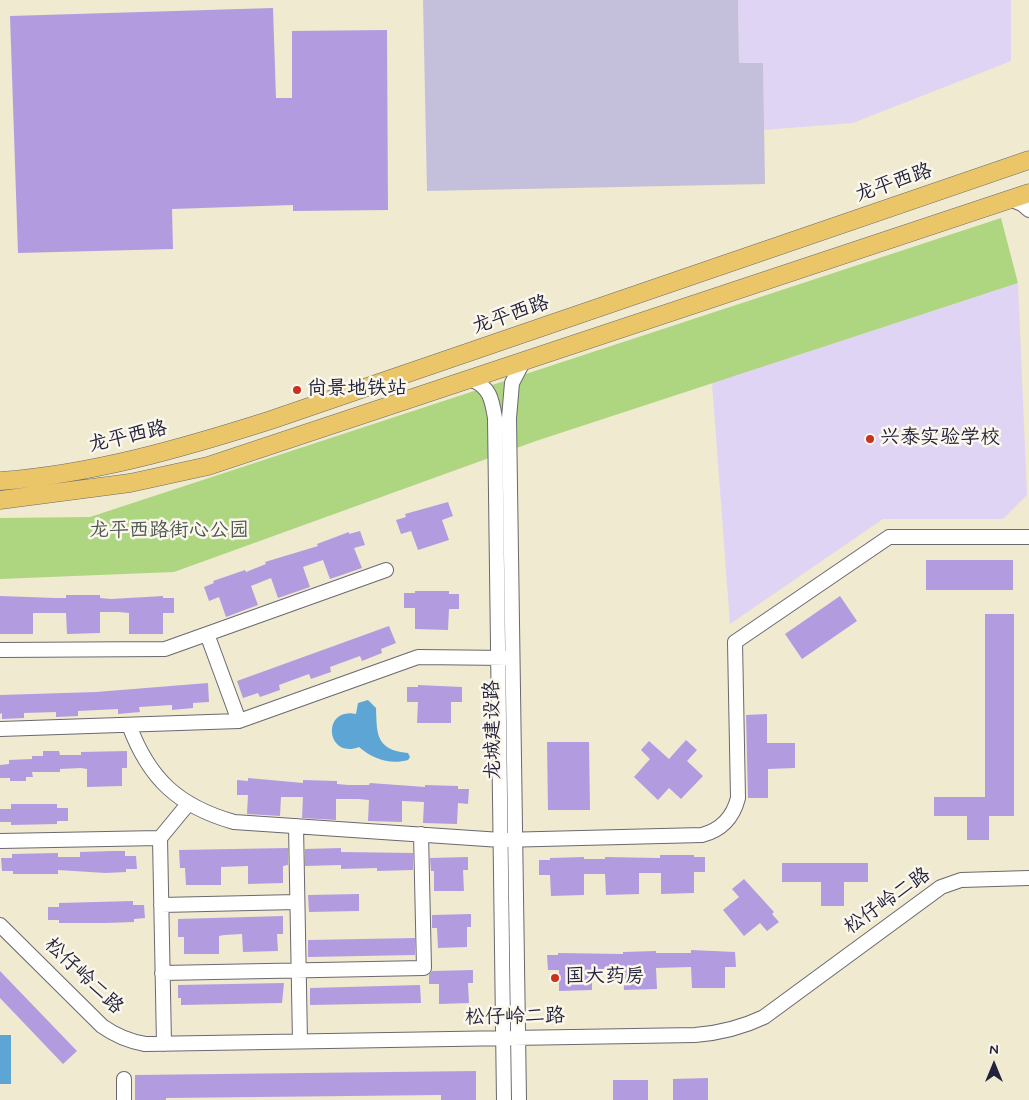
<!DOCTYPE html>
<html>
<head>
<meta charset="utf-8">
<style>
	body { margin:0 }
	#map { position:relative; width:1029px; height:1100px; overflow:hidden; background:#f0ead1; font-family:Mynerve,sans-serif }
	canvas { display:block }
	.north { position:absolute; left:969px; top:1040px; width:50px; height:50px; -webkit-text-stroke:4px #fbf7ec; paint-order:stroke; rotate:0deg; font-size:14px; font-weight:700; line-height:20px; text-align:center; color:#22223b }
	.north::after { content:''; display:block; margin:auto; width:18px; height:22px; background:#22223b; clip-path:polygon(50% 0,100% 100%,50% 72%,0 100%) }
</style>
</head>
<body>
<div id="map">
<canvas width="1029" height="1100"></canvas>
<div class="north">N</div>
</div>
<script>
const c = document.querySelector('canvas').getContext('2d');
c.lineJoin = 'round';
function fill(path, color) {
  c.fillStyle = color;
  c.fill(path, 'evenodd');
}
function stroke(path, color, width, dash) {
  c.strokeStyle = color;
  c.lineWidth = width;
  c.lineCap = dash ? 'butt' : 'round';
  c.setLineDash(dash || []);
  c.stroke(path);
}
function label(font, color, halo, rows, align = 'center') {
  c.font = font + ' Mynerve,"LXGW WenKai TC",sans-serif';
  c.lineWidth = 5;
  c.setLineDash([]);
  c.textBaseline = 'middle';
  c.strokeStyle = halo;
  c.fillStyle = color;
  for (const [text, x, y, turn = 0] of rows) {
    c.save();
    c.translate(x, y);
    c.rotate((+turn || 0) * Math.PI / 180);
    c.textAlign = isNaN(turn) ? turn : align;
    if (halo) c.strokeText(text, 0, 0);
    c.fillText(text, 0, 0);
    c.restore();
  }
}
const built = new Path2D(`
	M738 0H1011V61L853 123 764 130 763 63 739 64Z
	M1018 283 1027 495 1003 519H883L730 624 712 383Z`);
const industrial = new Path2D(`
	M423 0H738L739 63H763L765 184 427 191Z`);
const green = new Path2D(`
	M1001 218 1018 283 536 441 174 572 0 579V518L90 517Z`);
const water = new Path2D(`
	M368 700 376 708C377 733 375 750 408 753L410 757 408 760C390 765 373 759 359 747 326 760 321 707 356 714L358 703Z
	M0 1035H11V1084H0Z`);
const building = new Path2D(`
	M273 8 276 98H292V31L387 30 388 210 293 211V205L172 209 173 249 18 253 10 16Z
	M448 502 453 516 442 520 449 540 418 550 411 531 401 534 396 520 406 517 405 514Z
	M360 531 365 545 354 548 362 568 330 579 323 560 303 567 310 587 278 598 271 578 251 586 258 605 226 617 219 597 209 601 204 587 214 583 213 581 245 570 246 572 266 564 265 562 318 546 317 544 349 532V534Z
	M926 560H1013V590H926Z
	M415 591H449V594H459V609H449L448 630 415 629V608H404V593H415Z
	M66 595H100V598L111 599 163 596V598H174V613H163V634H129V613L119 612H100V633L67 634 66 613H33V634H0V596L56 598H66Z
	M840 596 857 621 802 659 785 634Z
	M985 614H1014V816H989V840H967V816H934V797H985Z
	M389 626 396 643 381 649 382 653 362 661 360 656 330 667 331 672 311 679 309 674 279 685 280 690 260 697 258 693 243 698 237 681Z
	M208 683 209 702 193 703V708L172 710V705L139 707 140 712 118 714V709L78 711V716L56 717V712L24 713V718L2 719V713L0 714V695L96 692Z
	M418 685 462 687V702H451V723H417L418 702H407V687H418Z
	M767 714V743H795V768L768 769V798H748L746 715Z
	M686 740 697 750 687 761 703 776 681 799 669 788 658 800 634 777 650 759 641 750 649 741 669 759Z
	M547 742H589L590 810H548Z
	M43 751H59L60 755H81V752L127 751V768H122V786L87 787V769L81 768 60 769V772H32L33 777H26V781H10V778H0V765L9 764V760L32 759V756H43Z
	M248 778 303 783V780L337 781V784L348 785H369L370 783 425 787V785L458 786V789H469L468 804 458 803 457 824 423 823 424 802 402 801V822L368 821 369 800 358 799H336V820L302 818 303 797H281L280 816 247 814 248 795H237V780L248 781Z
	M11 804H57V808H68V821H57V824L11 825V822H0V809H11Z
	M288 848V865L283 866V883L248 884V866L221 867V885H186L185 868H180L179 850Z
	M341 848V852L413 853V870L377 871V868L341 869V865L305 866V849Z
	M113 851H125V856H136L137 869H126V872L105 873 58 870V874H13V871H2L1 858H12V854L58 853V857H80V852Z
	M660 855H694V857H705V872H694V893L661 894V873H639V894L606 895 605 874H584V895L551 896 550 875H539V860H550V858L584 857V859H605V857L660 858Z
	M468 857V870H463L464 891H434V871H431L430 858Z
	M782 863H868V882H844V906H821V882H782Z
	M744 879 774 912 772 914 779 922 767 931 760 923 744 936 723 910 739 897 732 889Z
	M359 894V911L309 912 308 895Z
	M133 901V905H144L145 918 134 919V922L105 923H59V920H48V907H59V903Z
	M471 914V927H467V947L438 948 437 928H432V915Z
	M283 916V934H277L278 951 243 952 242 934 224 935 219 936V954H184V937H178V919Z
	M415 938V955L308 957V940Z
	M691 950 735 952 736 967H725V988H692L691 967 656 968 657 989 624 990 623 969H592V990L559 991V970H548L547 955H558V953L623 954V952L656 951V953H691Z
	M473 970V983H468L469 1003 439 1004V984H429V975L432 971Z
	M0 971 77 1051 63 1064 0 998Z
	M284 983 282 1003 181 1005V998H178V985Z
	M420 985 421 1003 310 1005V988Z
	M476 1071V1100H441V1095L166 1098V1100H135V1075Z
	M708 1078V1100H673V1079Z
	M613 1080H648V1100H613Z`);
const minor = new Path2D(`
	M1010 199 1022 204 1029 210
	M472 380C490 387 492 400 495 418L504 1100
	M207 634 239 721
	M0 650 165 649 386 570
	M129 725C149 779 178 806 234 822L501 840 702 835C721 830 733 818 738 798L735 642 889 537H1029
	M0 729 239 721 418 657 508 658
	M296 826 300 1041
	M160 838 164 1044
	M0 841 160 838 188 804
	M161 905 297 902
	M0 925 102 1026C116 1036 128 1041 145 1044L695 1035C721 1033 741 1028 764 1017L941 887 961 880 1029 878
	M162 973 424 968 421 834
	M124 1079V1100
	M519 1100 509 418 512 383 523 362`);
const major = new Path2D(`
	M0 481C93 474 183 448 271 420L1029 160
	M0 500 130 483 208 466 1029 193`);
const markers = [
	[297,390,5,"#c8321e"],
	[870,439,5,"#c8321e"],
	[555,978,5,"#c8321e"]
];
const streetNames = [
	["龙平西路",894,184,-19],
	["龙平西路",511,316,-19],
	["龙平西路",128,438,-13],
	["龙城建设路",494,730,-91],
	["松仔岭二路",888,902,-35],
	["松仔岭二路",83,977,44],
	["松仔岭二路",515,1018,-1]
];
const poiNames = [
	["尚景地铁站",307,390],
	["兴泰实验学校",880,439],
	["国大药房",565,978]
];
const parkNames = [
	["龙平西路街心公园",169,532]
];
fill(built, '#e0d4f4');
fill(industrial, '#c4c0db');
fill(green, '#aed680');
fill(water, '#5da5d4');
fill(building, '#b29cdf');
stroke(minor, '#6a6870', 16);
stroke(major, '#6a6870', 19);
stroke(minor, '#fff', 14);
stroke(major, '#eac669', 18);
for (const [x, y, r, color] of markers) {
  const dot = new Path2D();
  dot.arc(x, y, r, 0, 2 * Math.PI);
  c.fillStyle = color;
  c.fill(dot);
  stroke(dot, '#fbf7ec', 2);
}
label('20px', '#22223b', '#fbf7ec', streetNames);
label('20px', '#22223b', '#fbf7ec', poiNames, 'left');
label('20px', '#4c5850', '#fbf7ec', parkNames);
</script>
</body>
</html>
